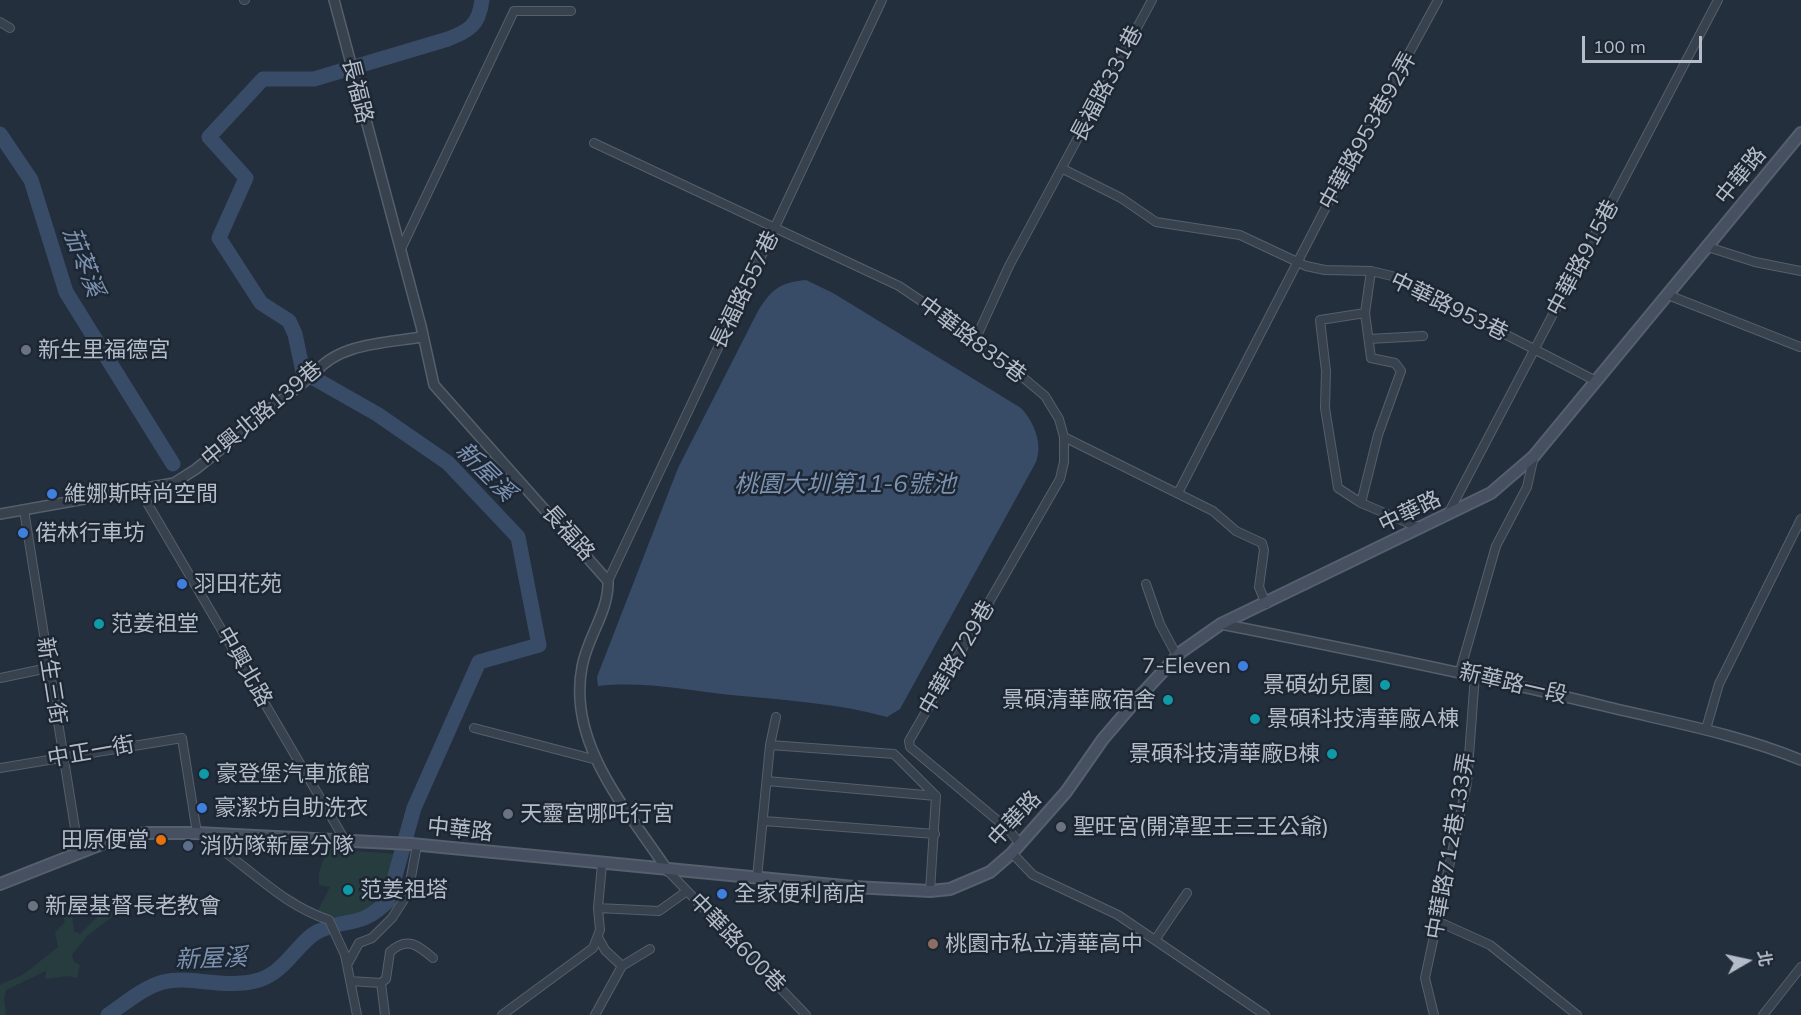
<!DOCTYPE html>
<html>
<head>
<meta charset="utf-8">
<style>
	body { margin:0 }
	#map { position:relative; width:1801px; height:1015px; overflow:hidden; background:#242f3e; font-family:Mulish,"Noto Sans TC",sans-serif }
	canvas { display:block }
	.north { position:absolute; left:1717px; top:931px; width:60px; height:60px; -webkit-text-stroke:4px #1d2633; paint-order:stroke; rotate:81deg; font-size:16px; font-weight:700; line-height:24px; text-align:center; color:#b4bcc9 }
	.north::after { content:''; display:block; margin:auto; width:21px; height:27px; background:#b4bcc9; clip-path:polygon(50% 0,100% 100%,50% 72%,0 100%) }
	.scale { position:absolute; left:1582px; top:36px; width:120px; height:27px; box-sizing:border-box; border:3px solid #b4bcc9; border-top:0; padding-left:8px; font-size:18px; line-height:21px; white-space:nowrap; color:#b4bcc9; -webkit-text-stroke:4px #1d2633; paint-order:stroke }
</style>
</head>
<body>
<div id="map">
<canvas width="1801" height="1015"></canvas>
<div class="north">北</div>
<div class="scale">100 m</div>
</div>
<script>
const c = document.querySelector('canvas').getContext('2d');
c.lineJoin = 'round';
function fill(path, color) {
  c.fillStyle = color;
  c.fill(path, 'evenodd');
}
function stroke(path, color, width, dash) {
  c.strokeStyle = color;
  c.lineWidth = width;
  c.lineCap = dash ? 'butt' : 'round';
  c.setLineDash(dash || []);
  c.stroke(path);
}
function label(font, color, halo, rows, align = 'center') {
  c.font = font + ' Mulish,"Noto Sans TC",sans-serif';
  c.lineWidth = 5;
  c.setLineDash([]);
  c.textBaseline = 'middle';
  c.strokeStyle = halo;
  c.fillStyle = color;
  for (const [text, x, y, turn = 0] of rows) {
    c.save();
    c.translate(x, y);
    c.rotate((+turn || 0) * Math.PI / 180);
    c.textAlign = isNaN(turn) ? turn : align;
    if (halo) c.strokeText(text, 0, 0);
    c.fillText(text, 0, 0);
    c.restore();
  }
}
const green = new Path2D(`
	M327 849 397 854C388 898 384 919 334 923L326 914 317 912 330 887 319 885V873Z
	M71 907 74 931 80 934 98 916 102 907H112L118 912 86 937 72 955 74 962 80 965 77 978 69 976 45 979 46 971 6 990 4 998 6 1015H0V985L24 974 58 947 55 932 65 922 61 912Z`);
const water = new Path2D(`
	M806 280 833 293 1021 408C1034 422 1043 443 1036 462L900 709 887 717C837 703 783 700 731 695 686 690 643 681 598 686L597 677 678 468 758 311C772 289 779 283 806 280Z`);
const river = new Path2D(`
	M0 134 31 180 66 292 173 464
	M108 1015C124 1004 144 987 163 982 191 975 224 990 259 980 286 972 300 939 319 931 350 917 359 929 388 901L414 808 479 662 539 645 518 537 448 463 377 414 303 372 295 334 289 321 261 303 219 238 246 178 209 137 263 79H314L448 39C469 31 479 25 482 0`);
const minor = new Path2D(`
	M244 0H245
	M0 22 10 28
	M594 143 899 286 976 338 1045 396 1059 419 1064 437 1213 511 1236 531 1262 543 1264 550 1259 587 1266 604
	M1063 169 1121 198 1156 222 1240 235 1306 266 1325 270 1371 271 1392 276 1596 381
	M1708 247 1755 262 1801 271
	M401 249 514 11H571
	M1668 295 1800 347
	M1365 313 1320 320 1326 371 1325 408 1338 488 1361 503 1420 528
	M976 338 1009 266 1152 0
	M1369 339 1423 336
	M139 489 346 842
	M1178 493 1341 178 1438 0
	M1361 503 1378 435 1401 371 1395 363 1371 358 1365 313 1371 271
	M24 510 79 853
	M1448 514 1718 0
	M608 581 882 0
	M1146 584 1160 624 1177 656
	M1460 671 1496 546 1527 487 1534 456
	M0 678 48 668
	M474 728 597 760
	M1706 729 1719 684 1801 519
	M770 745 894 754 936 796
	M0 768 182 738 197 833C243 860 277 903 329 920L345 955 357 1015
	M767 781 936 796
	M764 821 935 834
	M1020 844 1009 830 910 747 909 741 1060 479 1064 462V437
	M1012 853 1033 875 1118 915 1265 1015
	M668 871 806 1015
	M757 878 770 745 776 717
	M930 891 936 796
	M598 908 659 911 687 891
	M1439 922 1490 945 1577 1015
	M1155 940 1187 893
	M347 965 359 943 372 938 392 918 408 893 417 845
	M622 966 650 949
	M350 981 381 983
	M385 1015 381 983 386 979 390 952C407 936 418 945 433 958
	M502 1015 593 948 600 930 598 908 602 864
	M595 1015 622 966 605 950 599 939
	M1434 1015 1425 978 1467 783 1475 675
	M1763 1015 1801 967`);
const tertiary = new Path2D(`
	M334 0 421 326 434 385 608 581C609 612 587 637 582 667 567 744 628 811 668 871
	M0 514 174 483 196 469 315 373C339 343 386 343 422 337
	M1221 624C1349 649 1477 675 1604 706 1670 722 1738 734 1801 760`);
const secondary = new Path2D(`
	M0 884 122 836 147 833H197L411 844 854 887 930 891 950 889 990 872 1012 853 1066 792 1103 739 1139 697 1181 652 1221 624 1491 493 1534 456 1801 133`);
const markers = [
	[26,350,6,"#6b7280"],
	[52,494,6,"#3f7fe0"],
	[23,533,6,"#3f7fe0"],
	[182,584,6,"#3f7fe0"],
	[99,624,6,"#0f9aa8"],
	[1243,666,6,"#3f7fe0"],
	[1385,685,6,"#0f9aa8"],
	[1168,700,6,"#0f9aa8"],
	[1255,719,6,"#0f9aa8"],
	[1332,754,6,"#0f9aa8"],
	[204,774,6,"#0f9aa8"],
	[202,808,6,"#3f7fe0"],
	[508,814,6,"#6b7280"],
	[1061,827,6,"#6b7280"],
	[161,840,6,"#e8710a"],
	[188,846,6,"#5c6f8a"],
	[348,890,6,"#0f9aa8"],
	[722,894,6,"#3f7fe0"],
	[33,906,6,"#6b7280"],
	[933,944,6,"#8d6e63"]
];
const streetNames = [
	["長福路331巷",1107,84,-62],
	["長福路",357,91,76],
	["中華路953巷92弄",1368,131,-61],
	["中華路",1741,176,-51],
	["中華路915巷",1583,258,-62],
	["長福路557巷",745,290,-64],
	["中華路953巷",1449,307,26],
	["中華路835巷",972,340,37],
	["中興北路139巷",262,414,-40],
	["中華路",1410,512,-26],
	["長福路",568,533,48],
	["中華路729巷",957,658,-60],
	["中興北路",244,667,60],
	["新生三街",51,681,81],
	["新華路一段",1513,684,13],
	["中正一街",91,752,-10],
	["中華路",1015,819,-47],
	["中華路",460,830,6],
	["中華路712巷133弄",1451,846,-80],
	["中華路600巷",737,943,46]
];
const poiNames = [
	["新生里福德宮",38,350],
	["維娜斯時尚空間",64,494],
	["偌林行車坊",35,533],
	["羽田花苑",194,584],
	["范姜祖堂",111,624],
	["7-Eleven",1231,666,"right"],
	["景碩幼兒園",1373,685,"right"],
	["景碩清華廠宿舍",1156,700,"right"],
	["景碩科技清華廠A棟",1267,719],
	["景碩科技清華廠B棟",1320,754,"right"],
	["豪登堡汽車旅館",216,774],
	["豪潔坊自助洗衣",214,808],
	["天靈宮哪吒行宮",520,814],
	["聖旺宮(開漳聖王三王公爺)",1073,827],
	["田原便當",149,840,"right"],
	["消防隊新屋分隊",200,846],
	["范姜祖塔",360,890],
	["全家便利商店",734,894],
	["新屋基督長老教會",45,906],
	["桃園市私立清華高中",945,944]
];
const waterNames = [
	["茄苳溪",83,262,69],
	["新屋溪",485,472,45],
	["桃園大圳第11-6號池",845,485],
	["新屋溪",211,959,-2]
];
fill(green, '#263c3f');
fill(water, '#394c67');
stroke(river, '#394c67', 15);
stroke(minor, '#565f6c', 10);
stroke(tertiary, '#565f6c', 12);
stroke(secondary, '#565f6c', 14);
stroke(minor, '#38414e', 8);
stroke(tertiary, '#38414e', 9);
stroke(secondary, '#465061', 10);
for (const [x, y, r, color] of markers) {
  const dot = new Path2D();
  dot.arc(x, y, r, 0, 2 * Math.PI);
  c.fillStyle = color;
  c.fill(dot);
  stroke(dot, '#1d2633', 2);
}
label('22px', '#b4bcc9', '#1d2633', streetNames);
label('22px', '#b4bcc9', '#1d2633', poiNames, 'left');
label('italic 24px', '#7c92b1', '#1d2633', waterNames);
</script>
</body>
</html>
